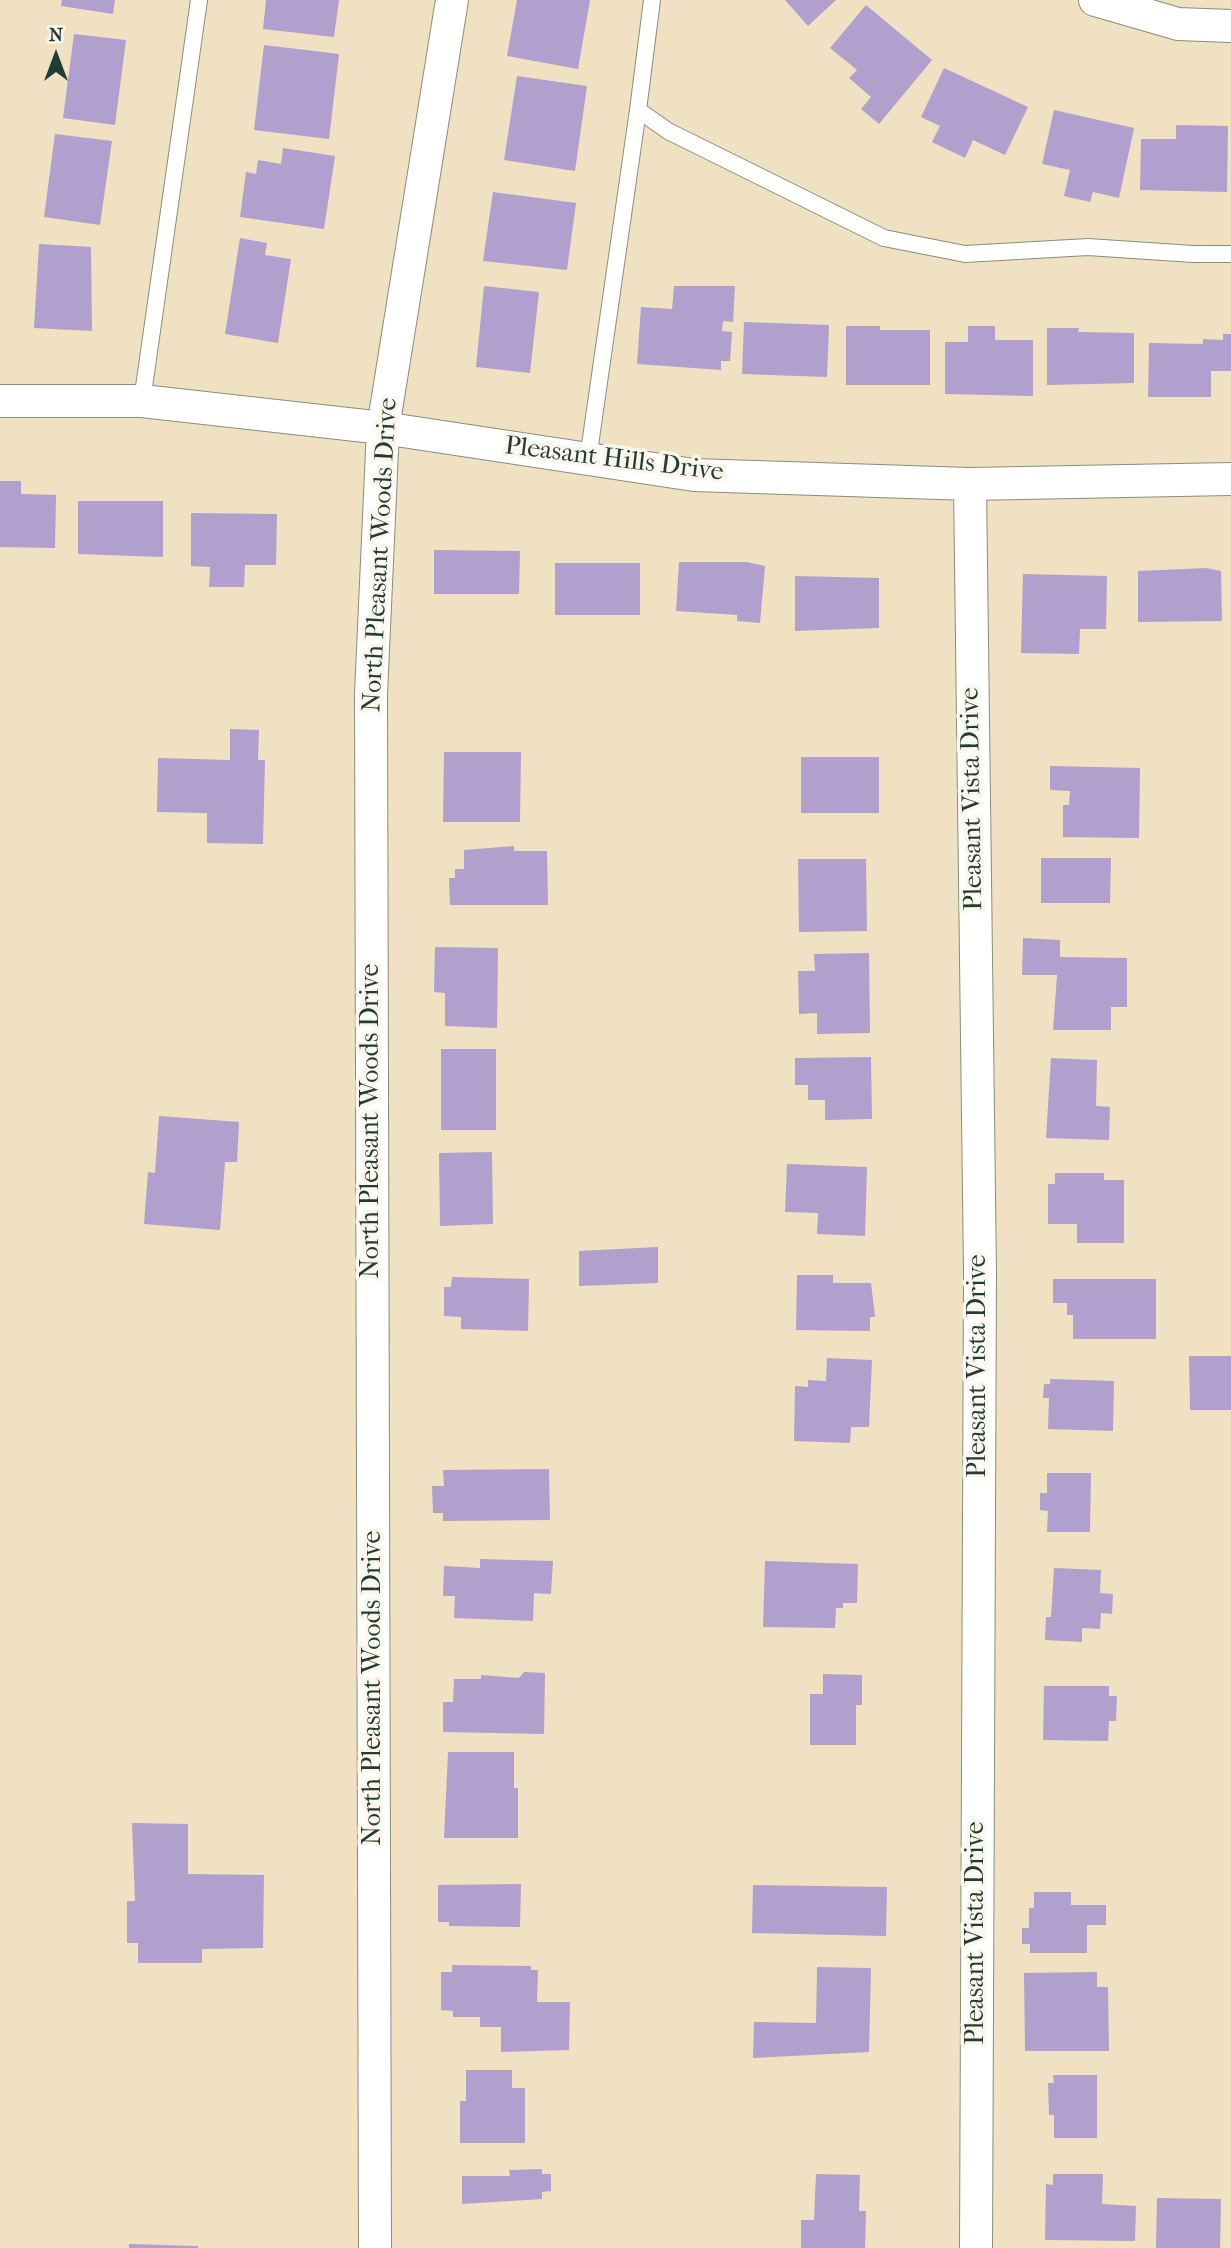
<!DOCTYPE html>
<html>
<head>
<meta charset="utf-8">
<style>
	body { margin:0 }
	#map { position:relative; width:1231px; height:2248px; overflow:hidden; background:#efe1c2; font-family:"IM FELL French Canon",serif }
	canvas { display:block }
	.north { position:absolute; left:21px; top:21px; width:70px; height:70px; -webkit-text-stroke:5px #fbf7ec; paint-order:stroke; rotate:0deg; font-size:19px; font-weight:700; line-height:28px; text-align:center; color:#1f3d34 }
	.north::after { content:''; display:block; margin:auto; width:24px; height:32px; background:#1f3d34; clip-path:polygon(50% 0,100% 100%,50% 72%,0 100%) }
</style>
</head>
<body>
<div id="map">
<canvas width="1231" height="2248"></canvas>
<div class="north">N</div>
</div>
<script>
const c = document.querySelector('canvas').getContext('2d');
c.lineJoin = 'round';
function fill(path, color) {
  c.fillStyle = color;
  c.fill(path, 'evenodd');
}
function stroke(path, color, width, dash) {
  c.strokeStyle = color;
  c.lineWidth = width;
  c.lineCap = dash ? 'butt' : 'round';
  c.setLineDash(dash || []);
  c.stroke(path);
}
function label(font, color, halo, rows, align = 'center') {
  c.font = font + ' "IM FELL French Canon",serif';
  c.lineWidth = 7;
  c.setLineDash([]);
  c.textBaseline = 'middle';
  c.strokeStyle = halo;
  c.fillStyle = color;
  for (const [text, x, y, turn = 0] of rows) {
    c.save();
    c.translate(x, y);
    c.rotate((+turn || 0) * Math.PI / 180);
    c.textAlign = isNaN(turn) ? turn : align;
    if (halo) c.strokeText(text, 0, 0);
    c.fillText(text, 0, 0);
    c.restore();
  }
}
const building = new Path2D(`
	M62 0H115L113 14 61 6Z
	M266 0H339L334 37 263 29Z
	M517 0H590L578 69 507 56Z
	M785 0H836L808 26Z
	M866 5 932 60 879 124 861 109 871 97 849 78 857 70 830 48Z
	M74 34 126 40 115 125 63 118Z
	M264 45 339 54 329 139 254 130Z
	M944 68 1028 107 1005 155 973 140 965 158 932 142 940 126 921 117Z
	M517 76 587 86 575 171 504 160Z
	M1054 110 1134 128 1119 198 1093 192 1090 202 1064 196 1070 170 1042 164Z
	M1176 125 1228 126 1227 192 1140 190 1141 139H1176Z
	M55 134 112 141 100 225 44 217Z
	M283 148 335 156 324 229 240 217 246 172 256 174 258 160 281 164Z
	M493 192 576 203 567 270 483 261Z
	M240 238 267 243 265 255 291 259 278 343 225 334Z
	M39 244 91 247 92 331 34 328Z
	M484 286 539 292 530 373 476 367Z
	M674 286H735L733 322 723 321 722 331 732 332 730 361H721V370L637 364 641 307 672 309Z
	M744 322 829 325 827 377 742 374Z
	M846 326H880V330H930V385H846Z
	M968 326H995V340H1033V396L945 394V342H968Z
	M1047 328H1079L1078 332 1134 333V383L1047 385Z
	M1223 334H1231V371H1211V397H1148L1149 343 1203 344V339L1223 340Z
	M0 481H21V494L56 495 55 548 0 547Z
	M78 501H163V557L78 554Z
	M191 513 277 514 276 565H245L244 587H209L210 567 191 566Z
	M434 550 520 551 519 594H434Z
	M679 562H747L765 566 760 623 737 621V615L676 611Z
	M555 563H640V615H555Z
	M1206 568 1221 571 1222 621 1138 622V571Z
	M1023 574 1107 576 1106 629H1080L1079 654 1021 653Z
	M795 576 879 578V628L795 631Z
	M230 729 259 730 258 760H265L263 844 207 843V813L157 812 158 758 230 760Z
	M444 752H521L520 822H443Z
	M801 757H879V813H801Z
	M1050 766 1140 768 1139 838 1063 837V805H1069L1070 791 1050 790Z
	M514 846V851H547L548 905H450L449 878H455V869H464V850Z
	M1041 858H1111L1110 903H1041Z
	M798 859H866L867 931 799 932Z
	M1023 938 1060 940V957L1127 958V1007H1111V1030H1053L1057 975H1022Z
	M435 947 498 948 497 1028 445 1026V993L434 992Z
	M869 953 870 1033 817 1034V1013L799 1014 798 971H815L814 954Z
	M441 1049H496V1130H441Z
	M871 1057 872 1119 825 1120V1100H808V1085H795V1058Z
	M1051 1058 1097 1060 1096 1106 1110 1107 1109 1140 1046 1138Z
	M159 1116 239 1122 237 1162H225L220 1230 144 1224 148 1172 155 1173Z
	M492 1152 493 1224 440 1226 439 1153Z
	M787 1164 867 1167 865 1236 817 1234 818 1213 785 1212Z
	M1055 1173H1104V1180H1124V1243H1077V1224H1048V1184H1055Z
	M658 1247V1283L579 1286V1251Z
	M797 1275H833V1283H871L875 1317H870V1331L796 1330Z
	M452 1277 529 1279 528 1331 461 1329V1317L444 1316V1287H451Z
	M1053 1279H1156V1339H1073V1315H1067V1303H1053Z
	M1189 1356H1231V1410H1190Z
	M827 1358 872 1360 869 1427H851L850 1443 794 1441 795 1386 808 1387V1380L826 1381Z
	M1050 1379 1114 1381 1113 1431 1048 1429 1049 1398H1043L1044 1384H1050Z
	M549 1469 550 1520 443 1521V1513H433L432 1486H444L443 1470Z
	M1047 1473H1091L1090 1532H1047L1048 1511 1040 1510V1493H1047Z
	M480 1559 553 1561 551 1594 534 1593 533 1621 454 1618 455 1596H443L444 1566 480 1568Z
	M765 1561 858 1564 857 1603H843V1608H836L835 1628 763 1627Z
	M1054 1568 1101 1570 1100 1593 1113 1594 1112 1614 1101 1613 1100 1629 1082 1628V1642L1045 1640 1046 1617H1051Z
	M524 1672 545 1673 544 1734 443 1732V1702H453L454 1679H481V1675L519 1678Z
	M823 1674 862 1675V1705H856V1745H810V1694H823Z
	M1044 1686H1109V1696H1117L1116 1721H1109L1108 1741 1043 1740Z
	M448 1752H514V1788H518V1838H444Z
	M132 1823 188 1824V1874L264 1875 263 1948 202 1949V1963H138V1943H127V1901H135Z
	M521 1884 520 1927 449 1926V1922H438V1885Z
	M753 1885 887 1887 886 1936 752 1933Z
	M1034 1892H1071V1905H1106V1925H1087V1953H1030V1944H1022V1928H1029V1908H1034Z
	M452 1965 531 1966V1970H538L537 2002H570L569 2050 501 2052V2027H480V2017H453V2011L441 2010V1972H452Z
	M817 1967 871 1968 869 2052 753 2058 754 2022 816 2023Z
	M1097 1972V1987H1108L1109 2051H1025L1024 1973Z
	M466 2070H512V2088H525V2143H460V2101H466Z
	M1053 2075H1097V2138H1054V2115H1049L1048 2083H1054Z
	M542 2169V2174H551V2191L542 2192V2199L462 2204V2176H510L509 2170Z
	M816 2174 860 2175 859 2211H866L865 2248H801V2220H814Z
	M1053 2174H1103L1102 2204 1136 2206 1135 2241 1045 2240 1046 2184 1053 2185Z
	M1157 2198 1221 2199 1220 2248H1156Z
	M129 2244 198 2246V2248H129Z`);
const service = new Path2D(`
	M652 0 638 110 668 131 884 238 965 254 1088 247 1193 254H1231
	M142 401 199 0
	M588 459 638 110`);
const minor = new Path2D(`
	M1095 0 1178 24 1231 26
	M0 401H142L383 428 694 475 970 484 1231 479
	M970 484 980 1273 976 2248
	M375 2248 371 694 383 428 452 0`);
const streetNames = [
	["Pleasant Hills Drive",614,460,7],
	["North Pleasant Woods Drive",381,555,-87],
	["Pleasant Vista Drive",973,799,-91],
	["North Pleasant Woods Drive",372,1121,-90],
	["Pleasant Vista Drive",979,1366,-90],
	["North Pleasant Woods Drive",374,1688,-90],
	["Pleasant Vista Drive",977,1933,-90]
];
fill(building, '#b19fce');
stroke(service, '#878f7b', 18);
stroke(minor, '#878f7b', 34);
stroke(service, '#fff', 16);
stroke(minor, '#fff', 32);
label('26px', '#1f3d34', '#fbf7ec', streetNames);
</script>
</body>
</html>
